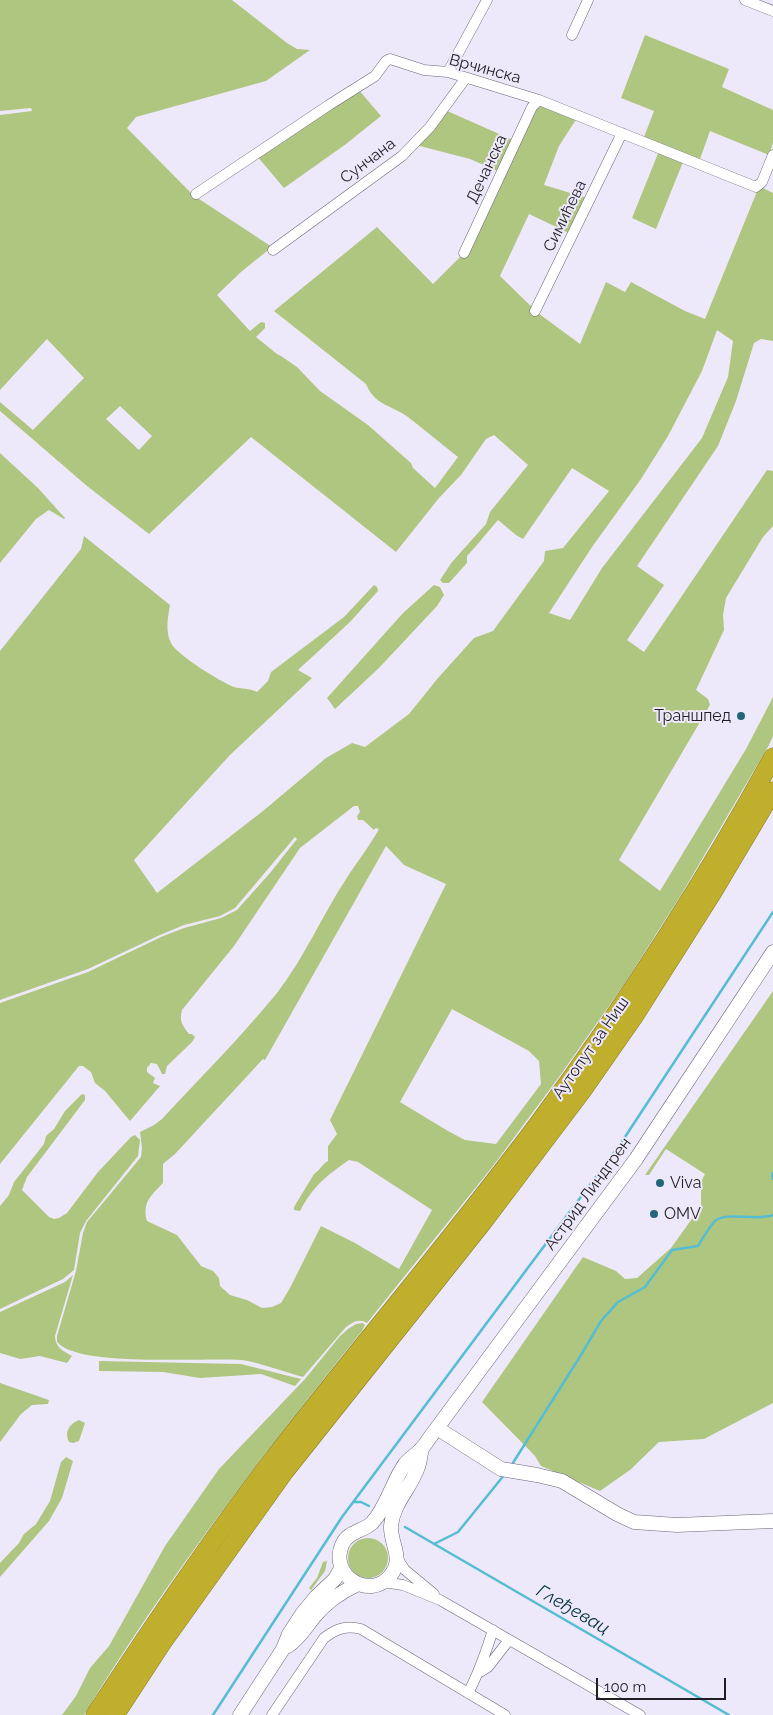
<!DOCTYPE html>
<html>
<head>
<meta charset="utf-8">
<style>
	body { margin:0 }
	#map { position:relative; width:773px; height:1715px; overflow:hidden; background:#eee9fa; font-family:Raleway,sans-serif }
	canvas { display:block }
	.scale { position:absolute; left:596px; top:1678px; width:130px; height:22px; box-sizing:border-box; border:2px solid #201e24; border-top:0; padding-left:6px; font-size:15px; line-height:18px; white-space:nowrap; color:#201e24; -webkit-text-stroke:4px #eee9fa; paint-order:stroke }
</style>
</head>
<body>
<div id="map">
<canvas width="773" height="1715"></canvas>
<div class="scale">100 m</div>
</div>
<script>
const c = document.querySelector('canvas').getContext('2d');
c.lineJoin = 'round';
function fill(path, color) {
  c.fillStyle = color;
  c.fill(path, 'evenodd');
}
function stroke(path, color, width, dash) {
  c.strokeStyle = color;
  c.lineWidth = width;
  c.lineCap = dash ? 'butt' : 'round';
  c.setLineDash(dash || []);
  c.stroke(path);
}
function label(font, color, halo, rows, align = 'center') {
  c.font = font + ' Raleway,sans-serif';
  c.lineWidth = 4;
  c.setLineDash([]);
  c.textBaseline = 'middle';
  c.strokeStyle = halo;
  c.fillStyle = color;
  for (const [text, x, y, turn = 0] of rows) {
    c.save();
    c.translate(x, y);
    c.rotate((+turn || 0) * Math.PI / 180);
    c.textAlign = isNaN(turn) ? turn : align;
    if (halo) c.strokeText(text, 0, 0);
    c.fillText(text, 0, 0);
    c.restore();
  }
}
const green = new Path2D(`
	M0 0H232L287 43 297 49 310 50 266 81 136 117 127 128 193 195 272 247 241 272 217 295 250 331 261 322 265 323V328L256 337 277 354 281 356 297 367 320 391 368 425 411 463 413 468 435 488 458 457C441 444 425 430 408 417 392 405 375 406 366 384L274 311 377 227 433 284 461 256 523 132 540 102 577 118 559 146 544 185 587 198 569 233 529 214 500 276 538 313 580 344 606 282 625 292 631 282 685 311 705 319 758 189 763 188 773 193V341L761 339 754 343 736 401 718 446 637 566 664 585 627 640 644 652 767 470 773 471V526L763 537 726 598 723 615 724 630 696 690 708 699 710 705 619 860 660 891 746 749 773 697V736L769 745 681 895 625 983 559 1077 493 1166 367 1323C359 1318 353 1322 346 1327L303 1377C285 1372 258 1362 241 1360 203 1357 79 1368 57 1342V1336L76 1271 83 1233 87 1222 141 1157 142 1148 140 1132 154 1125 162 1119C201 1077 241 1037 277 993 304 958 322 916 346 879 357 862 369 847 379 829L376 828 374 830 363 820H358L357 816 360 812 358 806H354L300 848 234 946 182 1010C179 1021 182 1025 189 1034H192L195 1037 192 1042 167 1066 165 1074H162L157 1064 151 1063 147 1068V1072L155 1078 153 1083 160 1086 130 1121 105 1091 95 1083 91 1072 83 1066H79L0 1164V1003L88 972 161 937 184 928 221 918 237 910 270 873 297 839 295 837 235 908 220 916 184 925 160 935 88 969 0 1000V651L81 549 84 536 170 605C168 617 165 631 171 643 177 655 221 682 234 687 242 689 249 688 257 692L268 681 271 672 344 617 374 585 377 587 378 591 350 622 298 670 312 678 230 755 134 860 157 893 263 811 326 758 352 743 365 747 409 714 438 678 474 638 493 631 544 561 545 551 563 548 609 491 572 468 523 539 516 535 498 520 476 546 467 556V563L449 583H443L440 580 452 562 486 524 490 512 528 465 494 435 486 439 461 475 439 498 396 552 251 437 149 534 87 486 0 411V402L33 430 84 378 47 339 0 390V115L32 111 31 108 0 111ZM717 330 733 341 728 377 702 438 602 568 570 620 549 613 592 547 641 479 668 436 702 371ZM120 406 152 436 139 450 106 419ZM386 846 404 865 446 884 330 1120 337 1134 328 1146V1161C322 1164 320 1170 314 1174L294 1207V1210L300 1211C314 1185 325 1177 349 1160L358 1162 432 1210 399 1269 355 1243 321 1226 290 1288 281 1303 272 1307 262 1308 247 1300 230 1295 220 1286 219 1278 213 1271 201 1266 177 1235 147 1221C142 1202 151 1196 163 1183V1164L175 1154 263 1059 265 1060ZM452 1009 529 1051 539 1061 541 1084 496 1144 465 1140 448 1131 400 1102Z
	M645 35 729 69 722 87 773 110V143L769 155 710 131 700 159 644 137 654 111 621 98Z
	M358 89 381 116 346 144 284 188 257 156Z
	M445 110 515 141 500 172 470 159 416 145Z
	M659 151 683 162 656 229 632 218Z
	M0 453 38 488 65 518 64 519 49 510 36 519 0 563Z
	M434 585 440 587 444 595 437 606 379 668 335 709 327 698 403 613Z
	M773 991V1403L704 1439 659 1442 630 1470 600 1491 541 1466 535 1456 482 1402 583 1257 616 1271 625 1279 637 1278 671 1248 701 1206V1182L705 1174 666 1149 649 1175H645Z
	M82 1094 85 1095V1100L27 1177 22 1190 49 1217 54 1219 59 1218 67 1213 98 1172 131 1137 135 1135 140 1140 138 1156 86 1221 80 1233 74 1270 63 1279 0 1309V1206L9 1195 14 1182 44 1144 46 1136 54 1129 65 1111Z
	M73 1275 55 1336C55 1347 63 1351 72 1356L67 1363 40 1356 20 1359 0 1353V1312L65 1282Z
	M363 1323 365 1325 362 1331C263 1454 166 1580 84 1715H62L76 1696 90 1668 109 1646 165 1546 219 1469 305 1379 340 1336 348 1329 356 1324Z
	M99 1361 241 1364 301 1379 295 1386 261 1374 200 1378 163 1372 99 1371Z
	M0 1383 49 1400 48 1404 32 1405 21 1414 0 1442Z
	M79 1420 85 1423 79 1441 73 1443 69 1442C64 1431 70 1424 79 1420Z
	M66 1457 73 1461 62 1498 49 1521 0 1577V1563L19 1543 24 1534 36 1524 50 1501 61 1462Z
	M348 1558a20 20 0 1 1 40 0a20 20 0 1 1-40 0Z
	M327 1561 325 1571 311 1590 309 1588 317 1578 323 1562Z`);
const stream = new Path2D(`
	M773 1173 772 1175 773 1179
	M511 1466 581 1355 601 1321 618 1302 645 1287 672 1250 698 1246C703 1238 708 1229 714 1222 725 1210 757 1222 773 1215
	M354 1502H361L369 1506
	M405 1527 729 1715
	M434 1544 458 1532 505 1474
	M213 1715 342 1517 621 1143 773 912`);
const street = new Path2D(`
	M745 0 773 11
	M572 35 588 0
	M448 72 487 0
	M196 194 329 105 375 76 386 61 390 59 424 70 448 72 539 100 756 187 762 182 773 155
	M273 250 402 156 430 127 465 79
	M464 253 532 107 539 100
	M535 311 622 133
	M397 1558 405 1570 434 1594
	M383 1582 403 1585 440 1600 640 1715
	M480 1672 488 1667 509 1640
	M468 1693C479 1673 486 1652 493 1630
	M272 1715 324 1638C336 1629 346 1625 361 1629L505 1715`);
const secondary = new Path2D(`
	M437 1428 501 1469 537 1475 562 1481 617 1514 634 1522 677 1525 773 1521
	M422 1449C420 1455 420 1462 418 1467 411 1488 393 1503 391 1526 390 1544 405 1559 390 1576 369 1601 329 1575 342 1545 348 1531 362 1532 372 1523 387 1507 392 1482 405 1464 410 1458 417 1454 422 1448 425 1445 428 1440 431 1436L636 1159 773 952
	M288 1646C299 1639 306 1627 314 1617 326 1602 341 1592 358 1584
	M240 1715 283 1649 289 1634 302 1614 316 1597 335 1579 341 1568`);
const highway = new Path2D(`
	M95 1715C152 1627 210 1541 274 1458 362 1344 456 1235 541 1120 626 1004 704 883 773 757
	M115 1715 162 1643 285 1471 483 1222 582 1091 635 1015 713 892 773 791`);
const markers = [
	[741,716,5,"#246679"],
	[660,1183,5,"#246679"],
	[654,1214,5,"#246679"]
];
const streetNames = [
	["Врчинска",485,69,15],
	["Сунчана",368,161,-37],
	["Дечанска",487,169,-65],
	["Симићева",565,216,-64],
	["Аутопут за Ниш",591,1048,-55],
	["Астрид Линдгрен",588,1194,-54]
];
const poiNames = [
	["Траншпед",731,716,"right"],
	["Viva",670,1183],
	["OMV",664,1214]
];
const waterNames = [
	["Глеђевац",573,1610,30]
];
fill(green, '#afc681');
stroke(stream, '#55bdd3', 2.5);
stroke(street, '#696574', 11);
stroke(secondary, '#696574', 15);
stroke(highway, '#877c29', 19);
stroke(street, '#fff', 10);
stroke(secondary, '#fff', 14);
stroke(highway, '#bfaf2c', 18);
for (const [x, y, r, color] of markers) {
  const dot = new Path2D();
  dot.arc(x, y, r, 0, 2 * Math.PI);
  c.fillStyle = color;
  c.fill(dot);
  stroke(dot, '#eee9fa', 2);
}
label('16px', '#201e24', '#eee9fa', streetNames);
label('16px', '#201e24', '#eee9fa', poiNames, 'left');
label('italic 18px', '#00323b', '#eee9fa', waterNames);
</script>
</body>
</html>
